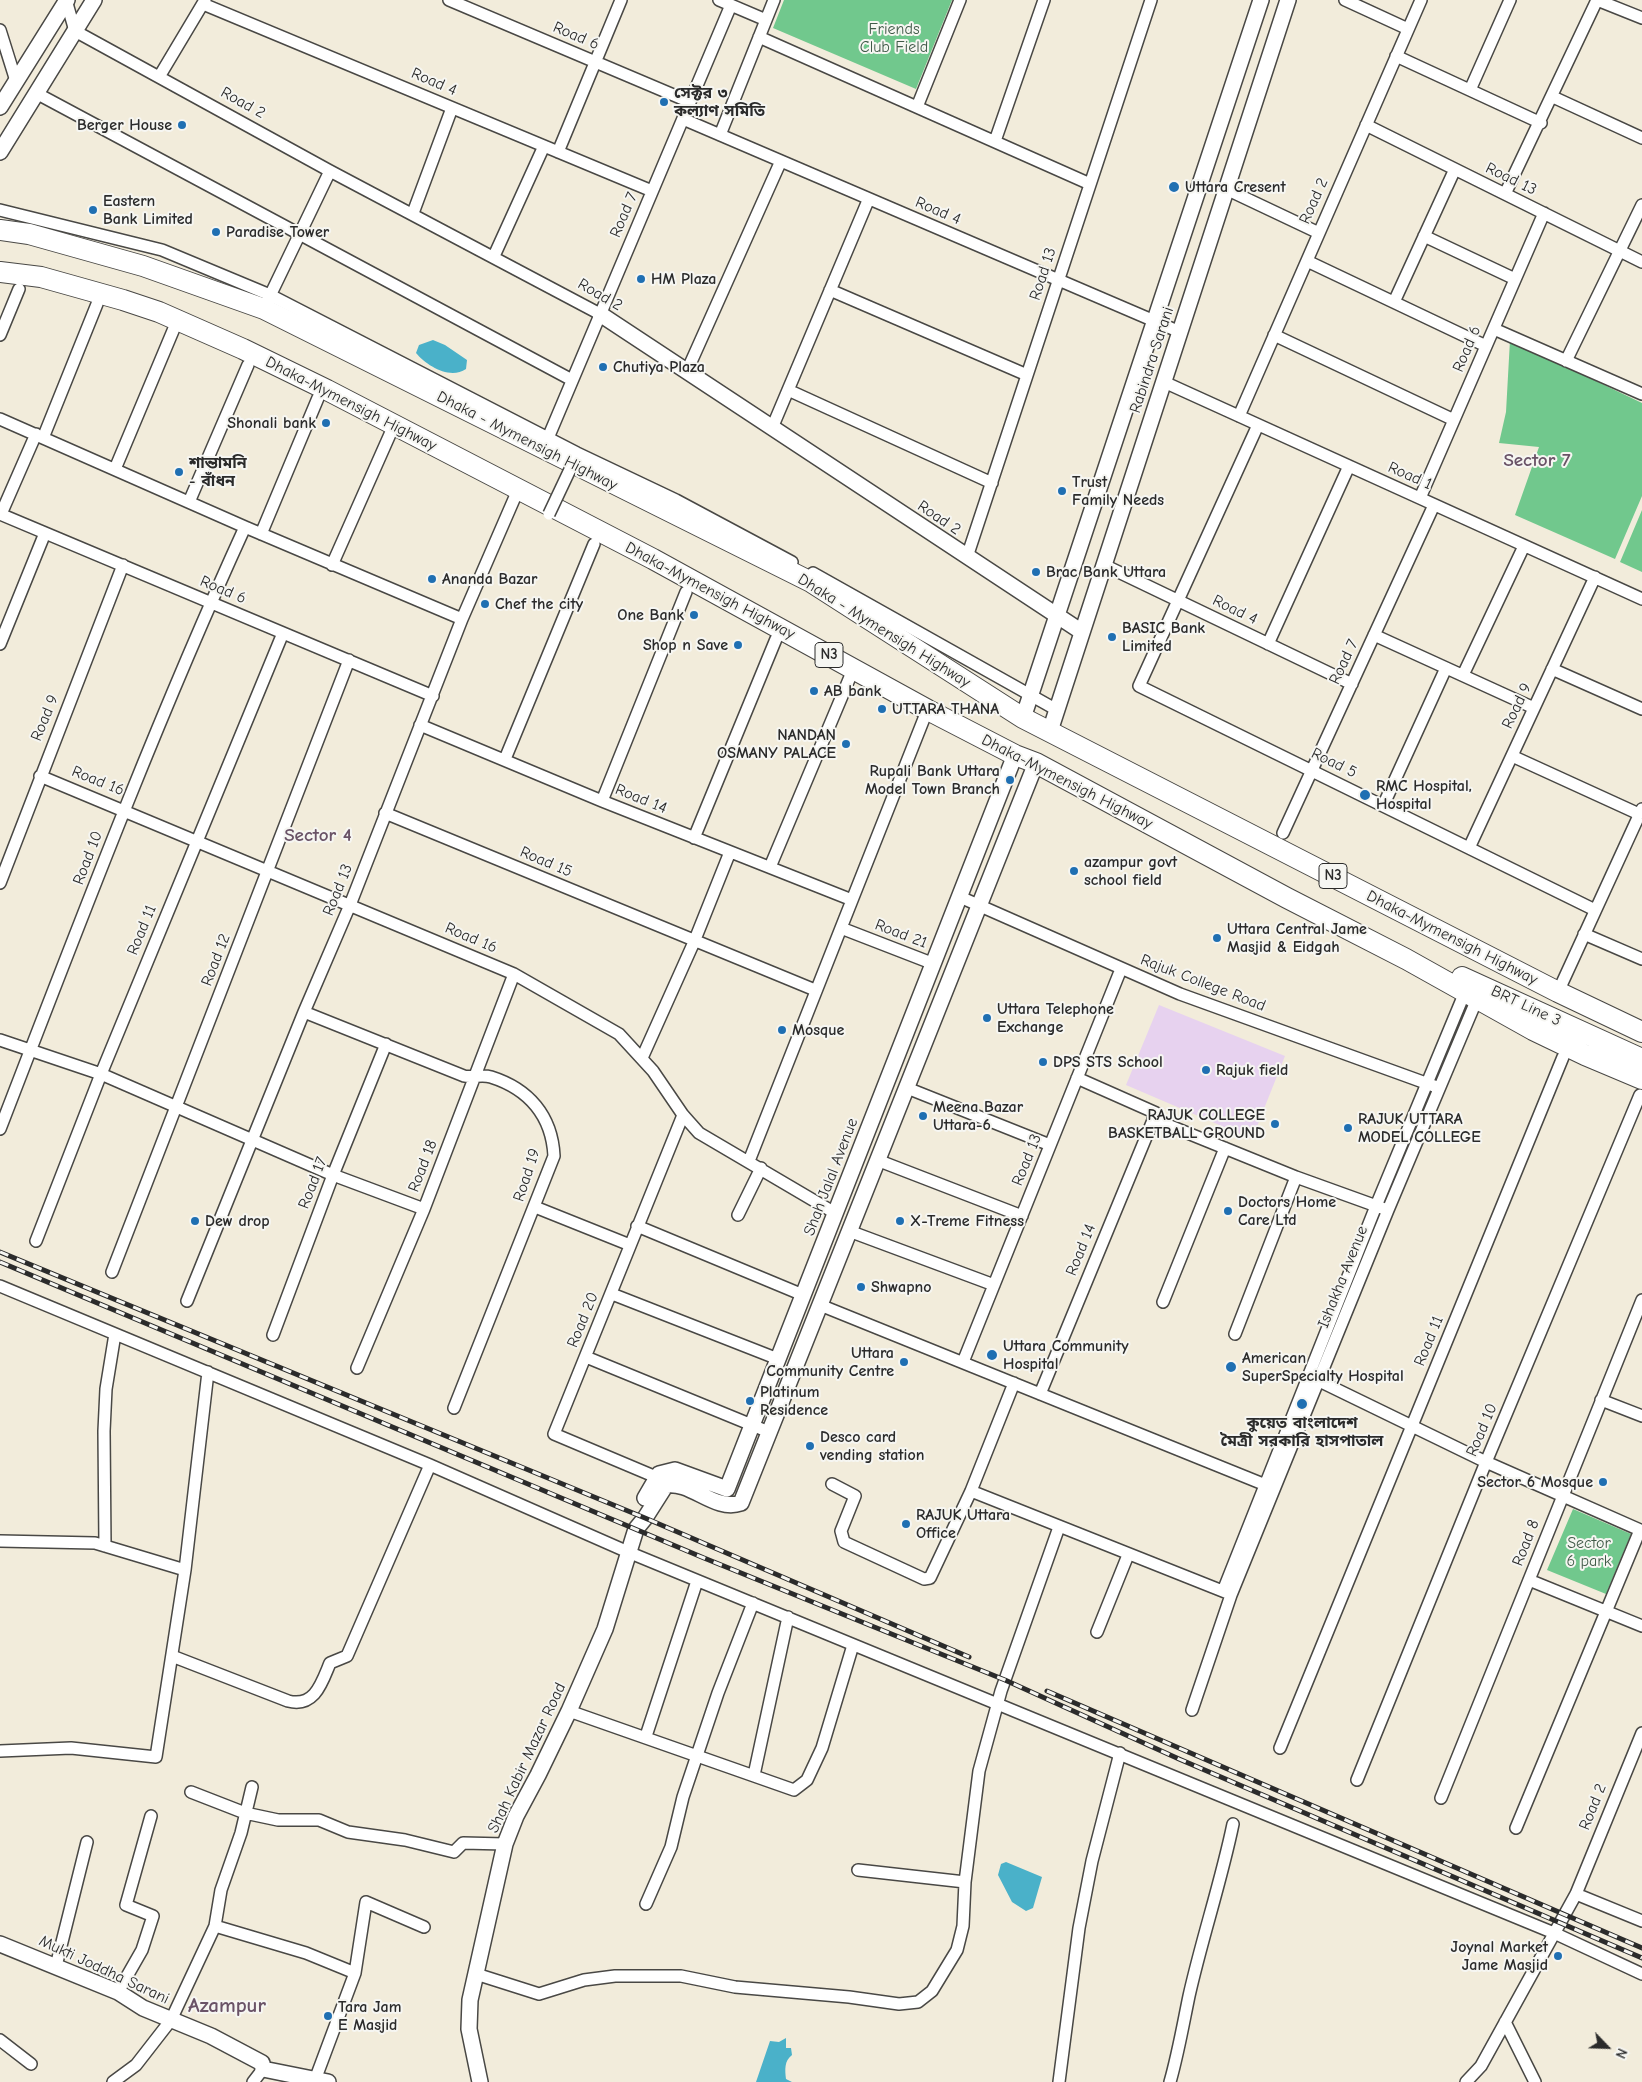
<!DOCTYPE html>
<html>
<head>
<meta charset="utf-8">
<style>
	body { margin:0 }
	#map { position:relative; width:1642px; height:2082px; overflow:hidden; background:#f2ecdb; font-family:"Comic Neue",sans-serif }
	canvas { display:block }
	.north { position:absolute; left:1582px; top:2022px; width:50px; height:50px; -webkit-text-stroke:4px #f6f6f2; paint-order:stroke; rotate:114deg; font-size:14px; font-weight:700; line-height:20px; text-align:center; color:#2b2b2b }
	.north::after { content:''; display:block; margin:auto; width:18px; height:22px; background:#2b2b2b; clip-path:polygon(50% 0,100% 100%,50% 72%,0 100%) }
</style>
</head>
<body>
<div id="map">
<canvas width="1642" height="2082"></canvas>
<div class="north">N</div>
</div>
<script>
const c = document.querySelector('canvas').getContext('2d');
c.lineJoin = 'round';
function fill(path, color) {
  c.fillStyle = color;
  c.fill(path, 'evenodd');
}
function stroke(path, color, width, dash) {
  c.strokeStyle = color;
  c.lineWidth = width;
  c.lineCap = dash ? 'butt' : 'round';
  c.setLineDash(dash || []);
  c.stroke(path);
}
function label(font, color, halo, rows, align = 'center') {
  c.font = font + ' "Comic Neue","Noto Sans Bengali",sans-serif';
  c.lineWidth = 4;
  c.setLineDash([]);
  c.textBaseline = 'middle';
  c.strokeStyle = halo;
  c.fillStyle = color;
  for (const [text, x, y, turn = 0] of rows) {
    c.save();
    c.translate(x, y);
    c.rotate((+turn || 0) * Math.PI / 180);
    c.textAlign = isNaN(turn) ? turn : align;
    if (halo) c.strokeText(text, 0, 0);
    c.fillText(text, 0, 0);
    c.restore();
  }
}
const built = new Path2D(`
	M1159 1005 1285 1056 1252 1139 1126 1085Z`);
const green = new Path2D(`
	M784 0H952L916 89 773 28Z
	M1510 340 1642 403V496L1615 559 1515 515 1539 447 1499 443 1506 412Z
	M1642 510V572L1620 562Z
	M1573 1509 1631 1534 1606 1594 1547 1570Z`);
const water = new Path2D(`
	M433 340 445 345 467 360 466 369C450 380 427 366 416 353L419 345Z
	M1006 1862 1042 1877 1033 1908 1026 1911 1012 1902 998 1875 1001 1864Z
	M786 2038V2048H791L792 2055C784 2061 785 2070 786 2079L792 2082H756L770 2041 779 2042Z`);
const street = new Path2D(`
	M66 0 75 31 330 171 600 314
	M449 0 690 102
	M719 0 766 20
	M1345 0 1408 29
	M1597 0 1642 18
	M203 4 652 191
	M0 30 16 81
	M759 37 1090 184
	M1396 56 1541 123
	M159 77 205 0
	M1470 90 1510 0
	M36 93 572 380
	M1553 97 1642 138
	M917 107 960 0
	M683 119 1180 332
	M1366 125 1642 262
	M720 135 774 0
	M995 141 1044 0
	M558 152 621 0
	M1226 189 1319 233
	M1505 194 1597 0
	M0 210 162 250 270 295 577 453 676 500 792 562
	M413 213 452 108
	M1424 236 1515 279
	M494 256 544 146
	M1307 261 1486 346
	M830 290 1027 375
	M267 302 330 171
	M1394 302 1455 169
	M1494 329 1642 394
	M0 335 19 289
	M1274 335 1454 420
	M1566 361 1642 205
	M687 371 780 163 783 162
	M1164 382 1642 599
	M788 390 992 483
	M1239 416 1421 0
	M0 419 245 527 462 619
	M1258 425 1139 686 1595 910
	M772 428 867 203 870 200
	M43 438 97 304
	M548 438 731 5
	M115 469 175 326
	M1420 498 1544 213
	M189 502 248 365
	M0 514 433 696
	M1 514 36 434
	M261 534 318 398
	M967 557 1151 0
	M332 565 391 432
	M1104 565 1352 684
	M813 573 1057 710
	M1374 635 1534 708
	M0 644 45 533
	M1268 644 1349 466
	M1552 669 1642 709
	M1463 675 1524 546
	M420 725 602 801 852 900
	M1512 756 1639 814
	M505 759 594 544
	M40 776 514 974 619 1034 653 1071 683 1115 699 1133 835 1213
	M602 801 686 592
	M1383 806 1446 668
	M385 813 815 990
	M1283 833 1434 505
	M694 838 776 639
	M1469 848 1595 577
	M770 867 850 677
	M0 883 123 565
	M960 897 1180 994 1434 1086
	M1584 934 1642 959
	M1558 992 1642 809
	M304 1012 464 1076C472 1078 482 1074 491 1077 529 1089 552 1116 554 1156L454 1408
	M0 1040 101 1074 333 1175 424 1209
	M642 1058 694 942 730 852
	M907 1088 1050 1145
	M1153 1119 1296 1177 1382 1208
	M0 1129C78 927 155 724 245 527
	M877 1160 1022 1216
	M749 1161 841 928 934 964 841 928 925 716
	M535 1207 630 1245
	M738 1215 761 1168
	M637 1226 803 1295
	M849 1231 994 1285
	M36 1241 101 1074 283 633
	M112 1272 349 660
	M0 1286 430 1465 628 1552 1554 1933 1642 1974
	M612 1294 778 1359
	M187 1301 304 1012 350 905 462 619 518 490
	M1163 1302 1225 1148
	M820 1305 1273 1488
	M1235 1334 1296 1177
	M273 1335 333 1175 386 1044
	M586 1357 769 1432
	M963 1362 1121 969
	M357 1368 424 1209 514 974
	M1309 1376 1486 1462 1640 1530 1516 1828
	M1040 1394 1156 1113 1077 1078
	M1601 1400 1642 1416
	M656 1477 554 1434 683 1115
	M832 1484 855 1496 841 1531 844 1542 924 1579 930 1578 971 1491 1014 1383
	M971 1491 1230 1594
	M0 1541 95 1543 185 1570 156 1757 71 1748 0 1751
	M105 1546 104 1431 106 1389 115 1334
	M185 1570 208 1372
	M1529 1580 1642 1626
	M1223 1591 1376 1206 1465 992
	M1097 1632 1128 1555
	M172 1656 288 1701C315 1708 322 1682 330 1663L347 1656 430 1465
	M1192 1710 1231 1595 1388 1210 1477 999
	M569 1711 794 1790 807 1780 822 1748 853 1645
	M646 1736 697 1581
	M1280 1748 1563 1057
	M754 1775 788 1617
	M1357 1780 1486 1462 1640 1095
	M191 1792 245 1813 278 1820H319L348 1832 405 1840 454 1852 463 1843 505 1844
	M1441 1798 1642 1300
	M858 1870 965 1882
	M1576 1894 1642 1921
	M646 1904 671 1847 683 1797 718 1693 753 1603
	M215 1926 221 1890 241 1833 252 1787
	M56 1966 87 1842
	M355 1973 366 1902 424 1927
	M476 1974 539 1994 584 1980 615 1976H681L735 1987 849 1997 899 2004 918 2002 932 1991 957 1950 963 1926 965 1882 979 1771 1001 1691 1059 1527
	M118 1992 142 1950 153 1916 126 1905 151 1816
	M1505 2022 1535 2082
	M0 2040 31 2064
	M113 2082 136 2065 171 2020 215 1926 306 1953 355 1973 315 2080
	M253 2082 263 2069
	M1059 2082 1079 1928 1092 1861 1120 1753
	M1170 2082C1178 2054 1183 2025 1189 1996 1202 1938 1221 1882 1233 1824
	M1466 2082 1481 2066 1576 1894 1642 1733`);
const secondary = new Path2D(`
	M0 107 67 0
	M0 152 94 0
	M600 314 1082 632
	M1023 718 1261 0
	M1050 731 1288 0
	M645 1498 659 1474 675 1470 727 1489 1015 755
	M0 1944 118 1992 143 2008 211 2036 262 2063 263 2069 328 2082
	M480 2082 469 2029 470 2000 505 1844 516 1816 538 1775 569 1711 605 1629 636 1529 645 1518 666 1485C692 1481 714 1512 741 1503L1036 763`);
const highway = new Path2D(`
	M0 230 29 234 143 266 264 309 811 582 1023 718 1558 992 1642 1032
	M0 272 41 277 123 300 159 312 243 349 327 390 653 559 928 710 1015 755 1036 763 1287 898 1406 959 1533 1030 1585 1055 1642 1079
	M1462 977 1642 1059`);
const rail = new Path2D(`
	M0 1252 645 1518 969 1657
	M0 1262 704 1558 1005 1680 1179 1759 1642 1958
	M1047 1691 1642 1948`);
const streetBridge = new Path2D(`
	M549 514 574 461`);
const markers = [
	[664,102,5,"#1f6fb2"],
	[182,125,5,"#1f6fb2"],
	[1174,187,6,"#1f6fb2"],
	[93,210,5,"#1f6fb2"],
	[216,232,5,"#1f6fb2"],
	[641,279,5,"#1f6fb2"],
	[603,367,5,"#1f6fb2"],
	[326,423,5,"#1f6fb2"],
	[179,472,5,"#1f6fb2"],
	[1062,491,5,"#1f6fb2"],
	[1036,572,5,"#1f6fb2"],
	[432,579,5,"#1f6fb2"],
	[485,604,5,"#1f6fb2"],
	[694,615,5,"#1f6fb2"],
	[1112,637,5,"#1f6fb2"],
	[738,645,5,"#1f6fb2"],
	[814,691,5,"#1f6fb2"],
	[882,709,5,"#1f6fb2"],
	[846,744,5,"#1f6fb2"],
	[1010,780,5,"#1f6fb2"],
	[1365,795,6,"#1f6fb2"],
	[1074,871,5,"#1f6fb2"],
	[1217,938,5,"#1f6fb2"],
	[987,1018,5,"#1f6fb2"],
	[782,1030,5,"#1f6fb2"],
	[1043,1062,5,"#1f6fb2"],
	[1206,1070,5,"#1f6fb2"],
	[923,1116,5,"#1f6fb2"],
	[1275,1124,5,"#1f6fb2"],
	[1348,1128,5,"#1f6fb2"],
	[1228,1211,5,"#1f6fb2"],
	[195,1221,5,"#1f6fb2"],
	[900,1221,5,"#1f6fb2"],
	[861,1287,5,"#1f6fb2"],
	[992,1355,6,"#1f6fb2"],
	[904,1362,5,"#1f6fb2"],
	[1231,1367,6,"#1f6fb2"],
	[750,1401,5,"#1f6fb2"],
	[1302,1404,6,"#1f6fb2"],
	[810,1446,5,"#1f6fb2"],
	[1603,1482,5,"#1f6fb2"],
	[906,1524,5,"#1f6fb2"],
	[1558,1956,5,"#1f6fb2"],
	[328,2016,5,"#1f6fb2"]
];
const shields = [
	[829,655,28],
	[1333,876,28]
];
const shieldNames = [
	["N3",829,655],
	["N3",1333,876]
];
const parkNames = [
	["Friends",894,29],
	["Club Field",894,47],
	["Sector",1589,1543],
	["6 park",1589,1561]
];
const streetNames = [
	["Road 6",576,36,23],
	["Road 4",434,82,23],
	["Road 2",243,103,29],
	["Road 13",1511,179,26],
	["Road 2",1314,201,-66],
	["Road 4",938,211,23],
	["Road 7",624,215,-67],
	["Road 13",1043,274,-72],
	["Road 2",600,295,30],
	["Road 6",1467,349,-67],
	["Rabindra Sarani",1152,360,-72],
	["Dhaka-Mymensigh Highway",351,404,27],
	["Dhaka - Mymensigh Highway",527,441,27],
	["Road 1",1410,476,24],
	["Road 2",939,518,34],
	["Road 6",223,590,23],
	["Dhaka-Mymensigh Highway",710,591,28],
	["Road 4",1235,610,26],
	["Dhaka - Mymensigh Highway",884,631,32],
	["Road 7",1344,662,-65],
	["Road 9",1517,706,-65],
	["Road 9",45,718,-68],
	["Road 5",1334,763,26],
	["Road 16",98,781,22],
	["Dhaka-Mymensigh Highway",1067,782,27],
	["Road 14",641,799,22],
	["Road 10",88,858,-69],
	["Road 15",546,862,23],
	["Road 13",338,890,-68],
	["Road 11",142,930,-68],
	["Road 21",901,934,21],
	["Road 16",471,938,23],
	["Dhaka-Mymensigh Highway",1452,938,27],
	["Road 12",216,960,-69],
	["Rajuk College Road",1203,983,21],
	["BRT Line 3",1526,1006,25],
	["Road 13",1027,1160,-68],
	["Road 18",423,1166,-69],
	["Road 19",527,1175,-72],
	["Shah Jalal Avenue",831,1177,-69],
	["Road 17",313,1183,-69],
	["Road 14",1081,1250,-68],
	["Ishakha Avenue",1343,1277,-68],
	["Road 20",583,1320,-68],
	["Road 11",1429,1341,-68],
	["Road 10",1482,1430,-67],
	["Road 8",1526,1543,-69],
	["Shah Kabir Mazar Road",527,1758,-65],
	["Road 2",1593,1807,-68],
	["Mukti Joddha Sarani",104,1970,25]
];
const poiNames = [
	["সেক্টর ৩",674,93],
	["কল্যাণ সমিতি",674,111],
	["Berger House",172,125,"right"],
	["Uttara Cresent",1185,187],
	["Eastern",103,201],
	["Bank Limited",103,219],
	["Paradise Tower",226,232],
	["HM Plaza",651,279],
	["Chutiya Plaza",613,367],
	["Shonali bank",316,423,"right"],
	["শান্তামনি",189,463],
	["- বাঁধন",189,481],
	["Trust",1072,482],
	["Family Needs",1072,500],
	["Brac Bank Uttara",1046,572],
	["Ananda Bazar",442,579],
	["Chef the city",495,604],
	["One Bank",684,615,"right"],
	["BASIC Bank",1122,628],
	["Limited",1122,646],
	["Shop n Save",728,645,"right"],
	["AB bank",824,691],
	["UTTARA THANA",892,709],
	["NANDAN",836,735,"right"],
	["OSMANY PALACE",836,753,"right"],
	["Rupali Bank Uttara",1000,771,"right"],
	["Model Town Branch",1000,789,"right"],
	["RMC Hospital,",1376,786],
	["Hospital",1376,804],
	["azampur govt",1084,862],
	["school field",1084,880],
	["Uttara Central Jame",1227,929],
	["Masjid & Eidgah",1227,947],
	["Uttara Telephone",997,1009],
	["Exchange",997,1027],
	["Mosque",792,1030],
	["DPS STS School",1053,1062],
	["Rajuk field",1216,1070],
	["Meena Bazar",933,1107],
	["Uttara-6",933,1125],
	["RAJUK COLLEGE",1265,1115,"right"],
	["BASKETBALL GROUND",1265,1133,"right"],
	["RAJUK UTTARA",1358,1119],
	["MODEL COLLEGE",1358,1137],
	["Doctors Home",1238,1202],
	["Care Ltd",1238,1220],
	["Dew drop",205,1221],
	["X-Treme Fitness",910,1221],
	["Shwapno",871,1287],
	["Uttara Community",1003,1346],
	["Hospital",1003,1364],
	["Uttara",894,1353,"right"],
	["Community Centre",894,1371,"right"],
	["American",1242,1358],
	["SuperSpecialty Hospital",1242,1376],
	["Platinum",760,1392],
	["Residence",760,1410],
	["কুয়েত বাংলাদেশ",1302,1423,"center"],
	["মৈত্রী সরকারি হাসপাতাল",1302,1441,"center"],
	["Desco card",820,1437],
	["vending station",820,1455],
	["Sector 6 Mosque",1593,1482,"right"],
	["RAJUK Uttara",916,1515],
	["Office",916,1533],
	["Joynal Market",1548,1947,"right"],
	["Jame Masjid",1548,1965,"right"],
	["Tara Jam",338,2007],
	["E Masjid",338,2025]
];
const quarterNames = [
	["Sector 7",1537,461],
	["Sector 4",318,836]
];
const districtNames = [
	["Azampur",227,2006]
];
fill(built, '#e7d2ef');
fill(green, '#71c88d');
fill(water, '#4ab1c9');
stroke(street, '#494845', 14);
stroke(secondary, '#494845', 18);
stroke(highway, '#494845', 22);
stroke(street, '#fff', 11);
stroke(secondary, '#fff', 15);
stroke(highway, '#fff', 20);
stroke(rail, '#2b2b2b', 5);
stroke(rail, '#f6f6f2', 3, [9]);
stroke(streetBridge, '#494845', 14, []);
stroke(streetBridge, '#fff', 11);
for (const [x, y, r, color] of markers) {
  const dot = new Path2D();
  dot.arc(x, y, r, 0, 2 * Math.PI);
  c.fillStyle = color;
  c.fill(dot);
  stroke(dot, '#f6f6f2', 2);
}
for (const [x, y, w] of shields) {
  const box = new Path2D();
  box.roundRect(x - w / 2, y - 12.5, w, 25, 4);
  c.fillStyle = '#f6f6f2';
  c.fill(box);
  stroke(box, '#2b2b2b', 1);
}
label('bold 15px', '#2b2b2b', null, shieldNames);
label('16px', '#405a48', '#f6f6f2', parkNames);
label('16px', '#2b2b2b', '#f6f6f2', streetNames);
label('bold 16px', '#2b2b2b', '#f6f6f2', poiNames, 'left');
label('bold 19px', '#6a5367', '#f6f6f2', quarterNames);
label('bold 21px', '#6a5367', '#f6f6f2', districtNames);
</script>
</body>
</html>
